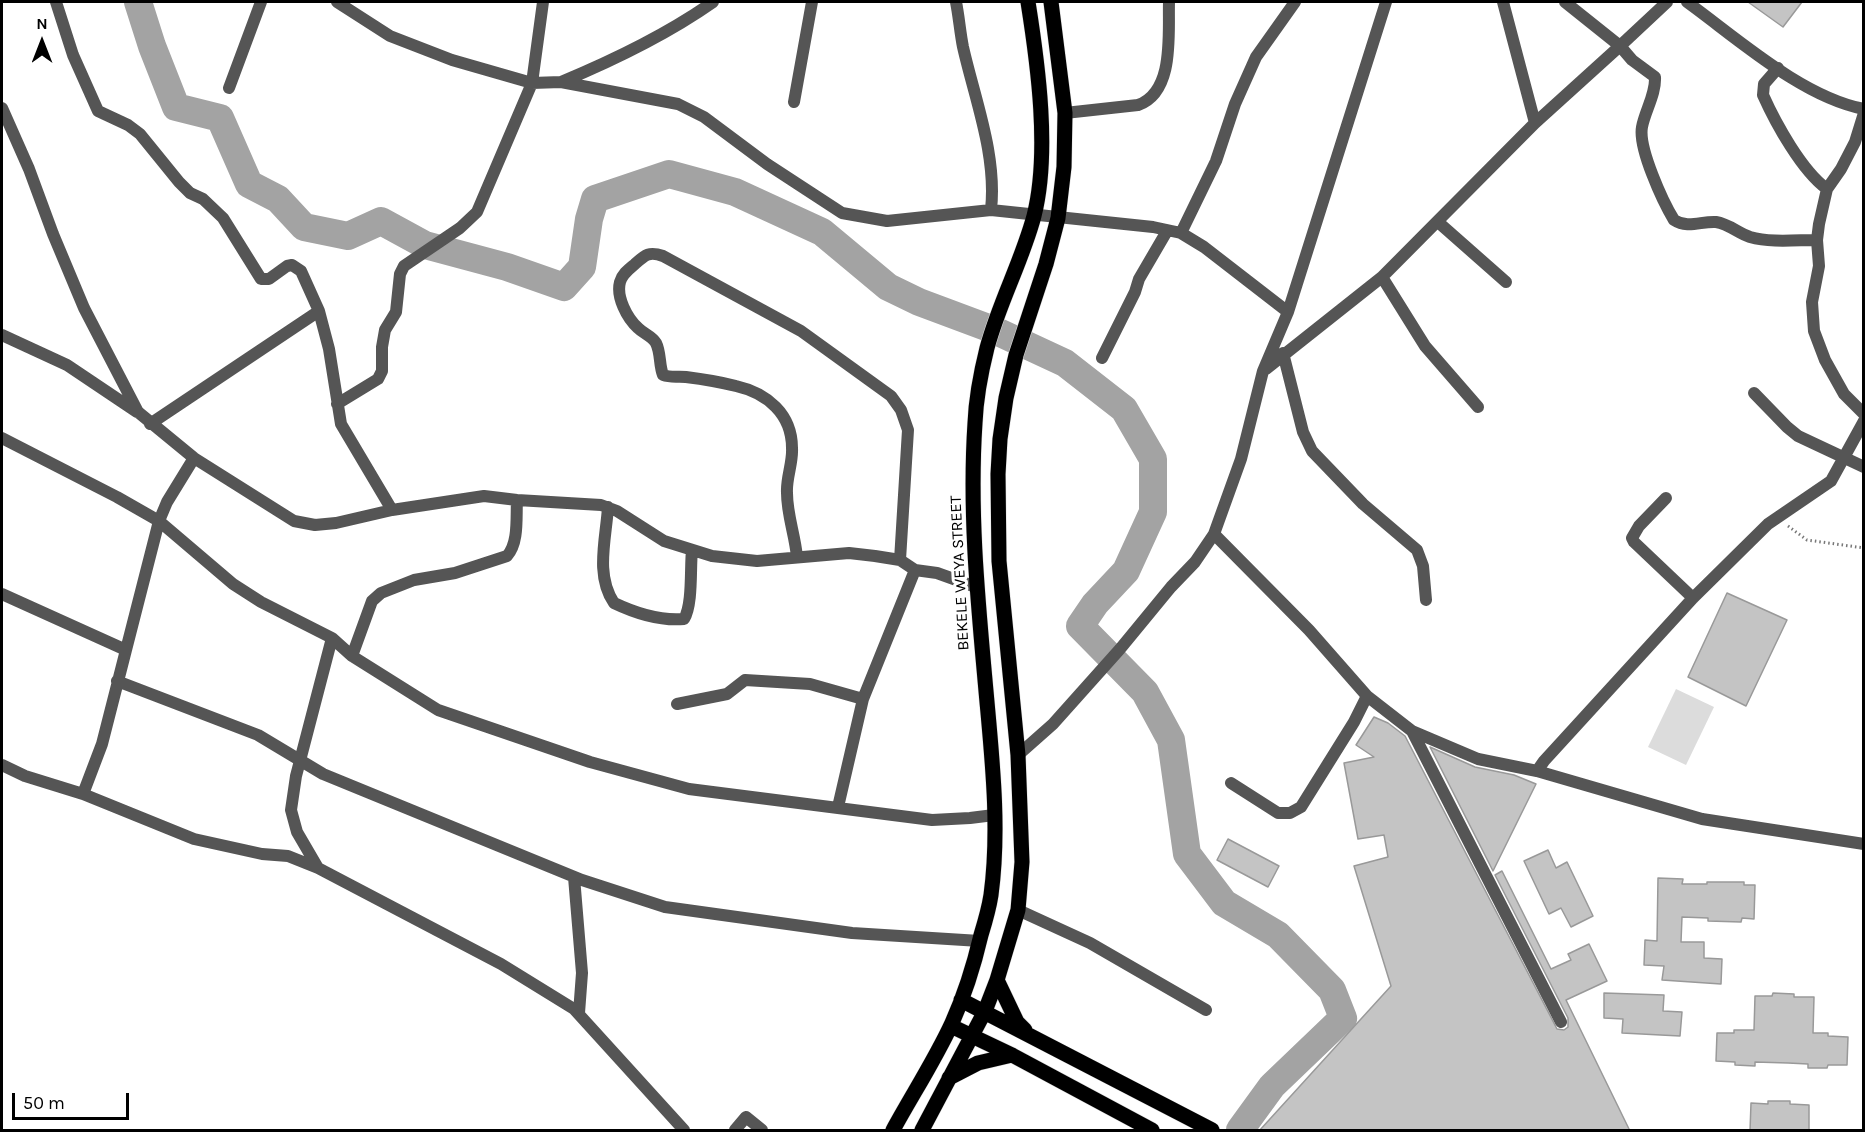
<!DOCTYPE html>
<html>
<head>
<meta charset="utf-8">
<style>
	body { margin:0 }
	#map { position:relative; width:1865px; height:1132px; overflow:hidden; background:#fff; font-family:Karla,sans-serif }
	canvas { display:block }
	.frame { position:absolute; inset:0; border:3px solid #000; pointer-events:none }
	.north { position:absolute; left:12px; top:12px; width:60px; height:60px; -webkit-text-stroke:4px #fff; paint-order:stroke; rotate:0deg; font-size:16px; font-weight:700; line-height:24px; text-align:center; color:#000 }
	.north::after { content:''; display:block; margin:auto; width:21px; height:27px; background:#000; clip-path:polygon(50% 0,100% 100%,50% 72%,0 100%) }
	.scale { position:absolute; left:12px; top:1093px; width:117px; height:27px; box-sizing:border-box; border:3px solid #000; border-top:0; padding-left:8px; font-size:18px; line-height:21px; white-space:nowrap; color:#000; -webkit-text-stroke:4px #fff; paint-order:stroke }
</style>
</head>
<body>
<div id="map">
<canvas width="1865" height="1132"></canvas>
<div class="frame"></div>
<div class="north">N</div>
<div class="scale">50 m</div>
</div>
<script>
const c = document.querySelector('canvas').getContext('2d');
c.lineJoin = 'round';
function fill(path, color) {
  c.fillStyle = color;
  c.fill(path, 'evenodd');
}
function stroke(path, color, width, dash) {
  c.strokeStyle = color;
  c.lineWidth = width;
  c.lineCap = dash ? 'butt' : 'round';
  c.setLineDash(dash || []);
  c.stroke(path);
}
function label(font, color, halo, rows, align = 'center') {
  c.font = font + ' Karla,sans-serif';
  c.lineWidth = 6;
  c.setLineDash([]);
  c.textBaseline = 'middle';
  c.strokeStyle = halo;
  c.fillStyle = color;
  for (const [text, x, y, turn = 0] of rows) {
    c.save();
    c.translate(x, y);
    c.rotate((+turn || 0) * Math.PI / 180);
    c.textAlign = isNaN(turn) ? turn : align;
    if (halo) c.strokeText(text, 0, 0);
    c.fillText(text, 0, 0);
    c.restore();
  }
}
const green = new Path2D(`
	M1676 689 1714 707 1686 765 1648 747Z`);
const river = new Path2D(`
	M138 2 152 46 176 107 220 118 249 184 278 199 304 227 348 236 381 221 425 245 507 267 564 287 582 267 589 219 595 199 669 174 735 192 822 232 888 287 919 302 994 330 1065 363 1124 409 1153 459V512L1126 571 1095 604 1080 626 1145 692 1171 740 1187 854 1224 903 1278 935 1332 990 1343 1018 1272 1086 1240 1130`);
const building = new Path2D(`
	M1748 2H1802L1783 27Z
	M1727 593 1787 620 1746 706 1688 677Z
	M1374 717 1388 723 1405 736 1557 1029 1564 1030 1568 1027V1018L1495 875 1502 871 1551 969 1571 960 1568 954 1589 944 1607 981 1566 1000 1630 1131H1259L1391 986 1354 866 1388 857 1384 835 1358 839 1344 763 1374 757 1356 745Z
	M1430 747 1475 767 1514 775 1536 784 1493 871Z
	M1228 839 1279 866 1268 887 1217 860Z
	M1548 850 1556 868 1567 862 1593 916 1571 927 1561 908 1549 914 1524 861Z
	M1658 878 1683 879 1682 884H1707V882H1744V885H1755L1754 919 1742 918 1741 922 1708 921V918L1682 917 1681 942H1704V958L1722 959 1721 984 1662 980 1664 966 1644 965 1645 940 1657 941Z
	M1604 993 1664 995 1663 1011 1682 1012 1680 1036 1622 1033 1623 1019 1604 1018Z
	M1773 993 1794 994V997H1814L1813 1033H1828V1036L1848 1037 1847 1065H1828L1827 1068H1808V1064L1788 1063 1755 1062V1066L1735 1065V1062L1716 1061 1717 1033H1734V1030H1754L1755 996H1772Z
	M1768 1101H1790V1104L1809 1105V1131H1750L1751 1103 1768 1104Z`);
const path = new Path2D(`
	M1788 526 1807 540 1864 548`);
const street = new Path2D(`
	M56 2 73 55 98 111 128 125 140 134 179 182 190 193 203 199 223 218 261 279H269L287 266 292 265 301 271 319 311
	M337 2 390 36 452 60 532 83 561 82 678 104 704 117 767 164 842 213 887 221 991 210 1153 227 1181 233 1204 247 1288 312
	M956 2C959 17 960 32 963 47 975 100 997 155 991 210
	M1503 2 1535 123
	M1565 2 1620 46 1667 2
	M1687 2C1738 39 1802 97 1864 109
	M1778 68 1764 84 1763 95C1776 124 1802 171 1827 189
	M561 82C614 60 666 35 713 2
	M229 88 261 2
	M794 102 812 2
	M2 108 29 169 53 234 84 308 138 412 194 458 294 521 315 525 336 523 392 510 484 496 517 500 601 505 617 511 664 541 712 556 757 561 849 553 875 556 900 560 915 570 937 573 976 587
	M1065 113 1138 105C1175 92 1168 33 1169 2
	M1864 113 1855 142 1841 169 1827 189 1819 224 1817 240 1819 266 1812 302 1814 331 1825 360 1844 394 1864 414
	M1438 222 1506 282
	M1181 233 1216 161 1235 104 1256 57 1295 2
	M1382 277 1425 346 1478 407
	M2 335 67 365 137 412
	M1283 353 1303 432 1312 451 1363 504 1417 550 1423 566 1426 600
	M1102 358 1135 292 1139 279 1167 231
	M1266 369 1382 277 1535 123 1620 46 1632 60 1655 77C1656 94 1645 111 1642 127 1638 148 1663 202 1674 220 1688 229 1701 221 1716 222 1729 224 1738 233 1750 237 1771 243 1796 240 1817 240
	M1754 393 1787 427 1798 436 1864 467
	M337 404 378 379 382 371V347L385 330 396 312 400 274 404 266 460 228 477 212 532 83 543 2
	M150 424 319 311 329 349 341 424 392 510
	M2 438 117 497 159 521 233 584 261 602 332 638 352 656 438 710 590 762 689 789 932 820 970 818 994 815
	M1666 498 1639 526 1632 538 1634 542 1693 598
	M608 507C606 539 595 575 614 603 635 613 661 621 684 619 693 604 690 568 692 550
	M1214 534 1309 630 1367 696 1412 731 1478 759 1537 771 1544 761 1693 598 1768 524 1831 481 1864 421
	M797 557C795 535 787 515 787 493 786 478 793 463 792 448 792 414 767 393 736 386 720 382 702 379 686 377 678 376 671 378 663 375 659 365 661 353 656 343 652 336 644 334 638 328 627 318 616 297 620 282 622 274 629 269 635 264 645 255 649 251 663 256L801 331 891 396 901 410 908 430 900 560
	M2 594 126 650 159 521 167 502 194 458
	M352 656 372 601 381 593 414 580 455 573 507 556C519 543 516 517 517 500
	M117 681 258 735 323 774 582 880 665 907 852 933 980 941
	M677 704 727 694 745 680 810 684 863 699 915 570
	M1412 731 1561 1022
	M1018 755 1053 724 1120 649 1171 587 1195 562 1214 534 1241 459 1263 371 1288 312 1386 2
	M2 765 25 776 83 794 194 839 262 854 288 856 318 868 501 964 574 1009 684 1130
	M1537 771 1702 819 1864 844
	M1231 783 1278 813H1290L1301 807 1354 722 1367 696
	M83 794 102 744 126 650
	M838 807 863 699
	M318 868 297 832 291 810 296 776 332 638
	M574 877 582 973 579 1013
	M1018 910 1090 943 1206 1010
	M735 1130 746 1117 762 1130`);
const primary = new Path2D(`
	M997 980 1017 1022 1025 1030
	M961 1000 1212 1130
	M951 1026 1012 1055 1152 1130
	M949 1078 978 1063 1012 1055
	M893 1130C912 1095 935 1060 952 1023 965 994 974 965 981 935 985 922 989 908 991 895 1000 828 992 758 986 691 978 602 969 513 975 423 976 398 981 372 987 348 999 303 1022 261 1034 216 1050 153 1038 65 1028 2
	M922 1130 985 1011 997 980 1018 910 1022 862 1018 755 999 561 998 474 1000 439 1006 398 1016 355 1046 264 1058 218 1064 167 1065 113 1051 2`);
const streetNames = [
	["BEKELE WEYA STREET",960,573,-93]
];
fill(green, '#dcdcdc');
stroke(river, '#a3a3a3', 28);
fill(building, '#c4c4c4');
stroke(building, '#999', 1.5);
stroke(primary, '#dbdbdb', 16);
stroke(path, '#777', 3, [1.5, 3]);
stroke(street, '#555', 12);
stroke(primary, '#000', 15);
label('16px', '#000', '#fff', streetNames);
</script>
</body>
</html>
